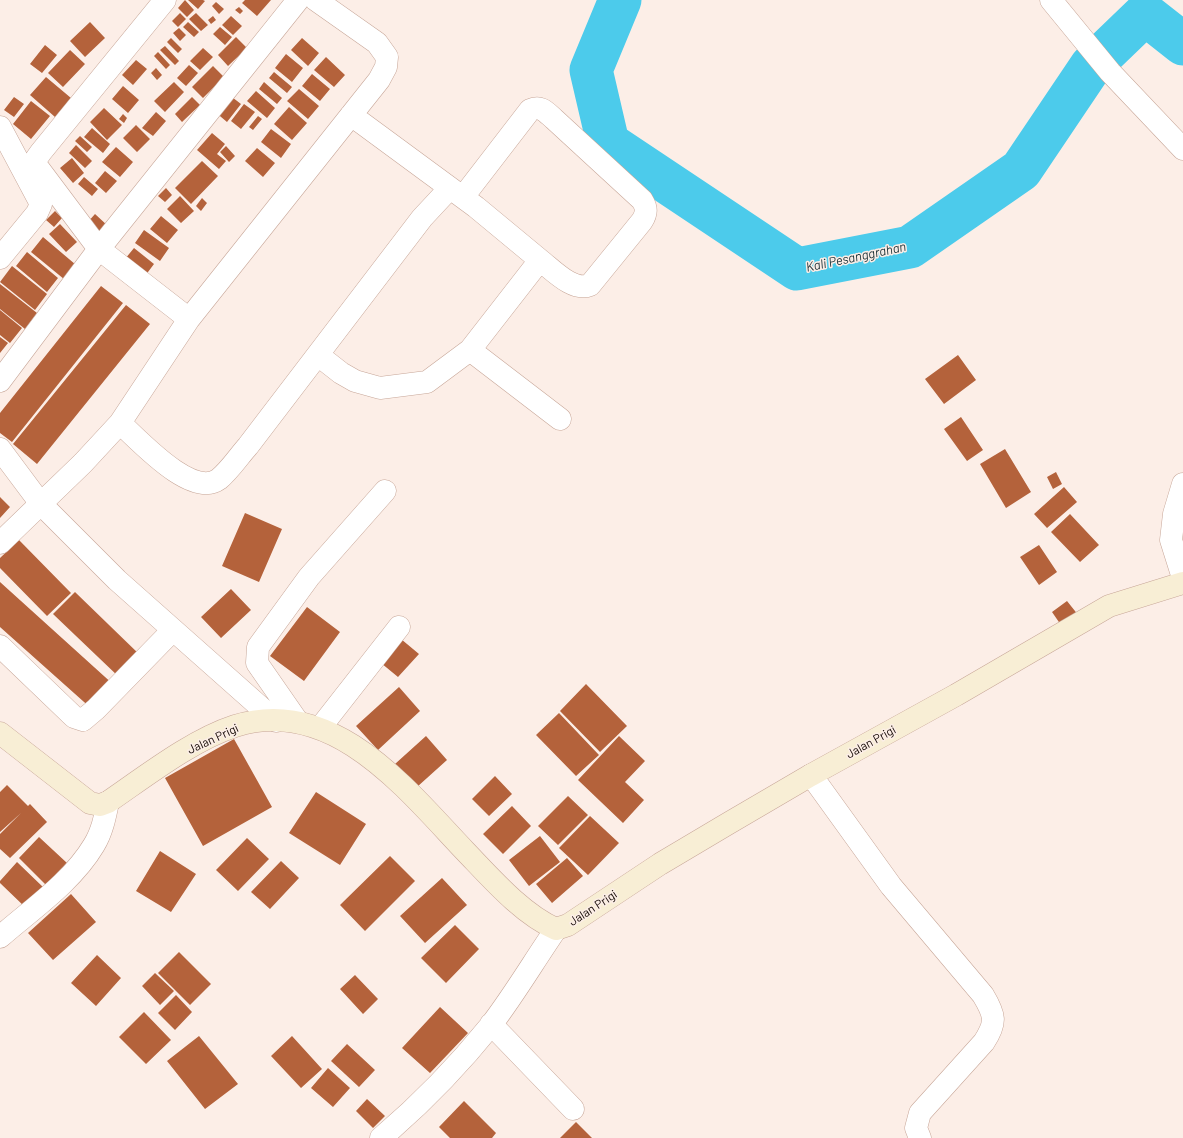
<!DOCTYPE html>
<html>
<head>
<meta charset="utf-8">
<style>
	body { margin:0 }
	canvas { display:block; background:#fceee7 }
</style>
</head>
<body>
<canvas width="1183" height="1138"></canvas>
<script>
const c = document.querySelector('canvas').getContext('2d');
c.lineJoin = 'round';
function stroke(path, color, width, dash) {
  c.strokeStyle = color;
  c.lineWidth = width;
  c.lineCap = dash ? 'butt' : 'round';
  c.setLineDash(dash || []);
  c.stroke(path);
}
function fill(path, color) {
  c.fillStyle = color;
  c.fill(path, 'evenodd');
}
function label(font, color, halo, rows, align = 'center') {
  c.font = font + ' Barlow,sans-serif';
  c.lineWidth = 3;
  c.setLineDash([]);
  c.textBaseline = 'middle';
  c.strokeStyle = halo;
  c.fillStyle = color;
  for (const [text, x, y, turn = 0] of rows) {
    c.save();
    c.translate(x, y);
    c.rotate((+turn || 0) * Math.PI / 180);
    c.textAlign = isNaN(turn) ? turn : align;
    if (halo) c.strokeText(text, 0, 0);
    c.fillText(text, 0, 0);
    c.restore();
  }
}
const river = new Path2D(`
	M620 0 591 70 608 143 797 269 910 247 1021 170 1091 66 1145 14 1183 44`);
const building = new Path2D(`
	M185 0 194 10 187 17 178 8Z
	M188 0H203L205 1 198 9Z
	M245 0H271L257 16 242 3Z
	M216 2 224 9 219 14 212 6Z
	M239 7 243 11 240 14 235 10Z
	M180 13 186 19 178 27 172 21Z
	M196 13 208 25 201 31 189 19Z
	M213 16 216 20 211 24 208 20Z
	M231 16 242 26 233 35 222 25Z
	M90 22 105 38 85 57 70 41Z
	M188 22 199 32 194 37 183 27Z
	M220 27 232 37 225 45 213 34Z
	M179 28 186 35 180 41 173 33Z
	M236 37 247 48 228 66 218 55Z
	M171 38 182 49 178 53 167 42Z
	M302 38 319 53 308 66 291 50Z
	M45 45 57 55 42 73 30 64Z
	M165 46 179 61 175 65 160 50Z
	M203 48 213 57 200 70 190 61Z
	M70 50 85 64 63 87 48 73Z
	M158 52 170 65 166 69 154 56Z
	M286 54 303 68 292 82 275 68Z
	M326 57 345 75 334 87 314 70Z
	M136 60 147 69 133 85 122 75Z
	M189 65 198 73 186 86 177 78Z
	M213 66 224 77 203 98 192 87Z
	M156 68 162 75 157 80 151 73Z
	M274 72 292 87 287 93 269 78Z
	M312 74 330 89 320 101 302 86Z
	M46 77 71 98 55 117 30 95Z
	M174 82 184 92 165 112 154 101Z
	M264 82 282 98 277 104 259 89Z
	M123 86 139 100 128 113 112 99Z
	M299 89 319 106 308 119 287 101Z
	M256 91 275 108 267 118 247 101Z
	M228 94 241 104 227 122 214 111Z
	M14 97 24 104 14 117 4 110Z
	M192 97 200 105 182 122 175 114Z
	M31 101 50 116 31 139 13 124Z
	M244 104 255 112 241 129 231 121Z
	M289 107 307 123 292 140 274 124Z
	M104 108 122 125 107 140 90 122Z
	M156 112 166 121 153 136 142 128Z
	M123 114 127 118 124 123 119 119Z
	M258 116 262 119 253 130 249 127Z
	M136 125 150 139 137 152 123 138Z
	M92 128 110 144 103 153 84 137Z
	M271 129 291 144 281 158 261 142Z
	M212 133 225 144 217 154 226 161 219 169 197 150Z
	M80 136 92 147 87 152 75 141Z
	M76 145 92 161 85 168 69 153Z
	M226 146 235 156 229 162 220 152Z
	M116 147 133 162 120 177 102 162Z
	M257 148 275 163 263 177 245 161Z
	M72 158 84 173 73 183 60 168Z
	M202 161 218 176 191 204 175 188Z
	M105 171 117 181 106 193 95 183Z
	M84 177 98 189 92 196 78 184Z
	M166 188 172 195 165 202 158 196Z
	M180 196 194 211 181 223 167 209Z
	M202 198 207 203 201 211 196 206Z
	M55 211 62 218 54 227 46 220Z
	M95 214 108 226 100 235 87 223Z
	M161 216 178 230 167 243 150 229Z
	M60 224 77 242 66 252 49 234Z
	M144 230 169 248 160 261 135 243Z
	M43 237 82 270 70 284 31 252Z
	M134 248 154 264 145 276 125 259Z
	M27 252 58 278 47 292 16 266Z
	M12 266 47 294 35 310 0 282Z
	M0 284 37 313 25 329 0 309Z
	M101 286 123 303 12 442 0 433V413Z
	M126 305 150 324 37 464 13 444Z
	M0 310 22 328 10 343 0 335Z
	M0 337 8 343 0 353Z
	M958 355 976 380 944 404 925 379Z
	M961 417 983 450 967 461 944 429Z
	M1005 449 1031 492 1006 508 980 464Z
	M1056 472 1062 484 1053 489 1047 477Z
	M1064 487 1077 502 1047 528 1034 514Z
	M0 497 10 507 0 518Z
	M245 513 282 529 259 582 222 566Z
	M1070 514 1099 545 1080 562 1051 532Z
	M19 540 71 593 47 616 0 568V558Z
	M1039 545 1057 572 1039 585 1020 557Z
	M0 582 115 686 93 710 0 627Z
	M231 589 251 610 221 638 201 617Z
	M75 592 141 656 120 678 53 614Z
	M1067 601 1079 616 1063 628 1052 612Z
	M307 607 340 632 304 681 270 656Z
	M401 639 419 654 398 677 381 663Z
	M586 684 627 726 600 752 560 711Z
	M399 687 420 711 378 750 356 726Z
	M559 713 599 755 576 776 536 735Z
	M426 736 447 760 417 787 395 764Z
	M619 736 645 761 625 782 644 800 623 823 578 780Z
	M234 739 272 807 203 846 165 778Z
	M495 776 512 794 489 816 472 799Z
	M7 785 28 806 30 804 47 822 10 858 0 849V834L21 813 0 832V792Z
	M316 792 366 824 340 865 289 833Z
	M568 796 588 815 558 845 538 826Z
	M512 806 531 826 503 854 483 834Z
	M590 816 619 843 588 875 559 848Z
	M540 836 560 862 529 886 509 860Z
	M39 837 67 863 46 885 19 858Z
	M247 838 269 859 238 891 216 870Z
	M160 851 196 874 171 912 136 891Z
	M390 856 415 881 365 931 340 905Z
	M567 858 583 876 552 903 536 884Z
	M281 861 299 878 270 909 251 892Z
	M17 862 44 888 26 908 0 883V881Z
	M442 878 467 905 425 943 400 916Z
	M71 894 96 922 53 960 28 933Z
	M455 925 479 949 446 983 421 958Z
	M179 952 211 984 190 1005 158 973Z
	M97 955 121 978 96 1006 71 983Z
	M155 973 174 991 160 1005 142 986Z
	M355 975 378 999 363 1014 340 989Z
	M176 995 192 1012 175 1030 158 1013Z
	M440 1007 468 1033 430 1073 402 1048Z
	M144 1012 171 1040 146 1064 119 1037Z
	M199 1036 238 1084 205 1109 167 1061Z
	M292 1036 322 1069 301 1088 271 1056Z
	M347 1044 375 1070 359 1087 331 1061Z
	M328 1068 350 1088 333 1107 311 1088Z
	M367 1099 385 1116 373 1128 356 1111Z
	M464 1101 496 1133 492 1138H450L439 1127Z
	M576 1122 592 1138H560Z`);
const street = new Path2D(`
	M165 0 41 152 36 159V165L99 249 189 319
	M1051 0 1110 72 1183 149
	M0 127 41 204 37 213 0 258
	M463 197 530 110C541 105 546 112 554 119L642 200C647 208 647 213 642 221L590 285C573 292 553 270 540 260
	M470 350 560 419
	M318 355 341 373 355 381 380 388 427 382 470 350 540 260 476 207 351 115
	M0 381 99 249 298 0
	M120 423C139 440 192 499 219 479 230 470 239 456 248 446L422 218 449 189
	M0 449 41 504 117 580 276 721
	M1183 484 1174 514 1171 540 1183 578
	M0 543 83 463 120 423 189 319 379 80 386 67 387 57 377 43 316 0
	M0 646 74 717 83 720 96 709 173 630
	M298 722 257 663 258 647 309 577 385 491
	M320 728 399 627
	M811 775 891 886 983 995C995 1015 997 1022 984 1042L920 1113 916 1128 920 1138
	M0 937C32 909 72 882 94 845 102 832 105 817 108 802
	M491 1024 573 1109
	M381 1138C421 1104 458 1066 491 1025 514 995 534 961 556 929`);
const secondary = new Path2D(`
	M0 733 90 803 100 805 108 802C146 776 192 740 235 726 333 695 406 789 465 851 491 878 522 914 556 929L568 925 660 864 729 823 811 775 956 695 1097 613 1109 606 1183 583`);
const streetNames = [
	["Jalan Prigi",213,739,-25],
	["Jalan Prigi",871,742,-29],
	["Jalan Prigi",593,908,-33]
];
const waterNames = [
	["Kali Pesanggrahan",856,257,-12]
];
stroke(river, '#4ccbeb', 43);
fill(building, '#b4623b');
stroke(street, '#c7a698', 23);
stroke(secondary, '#c7a698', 23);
stroke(street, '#fff', 22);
stroke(secondary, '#f8eed5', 22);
label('12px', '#160b06', '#fceee7', streetNames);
label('italic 13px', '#1d3339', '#fceee7', waterNames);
</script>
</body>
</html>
